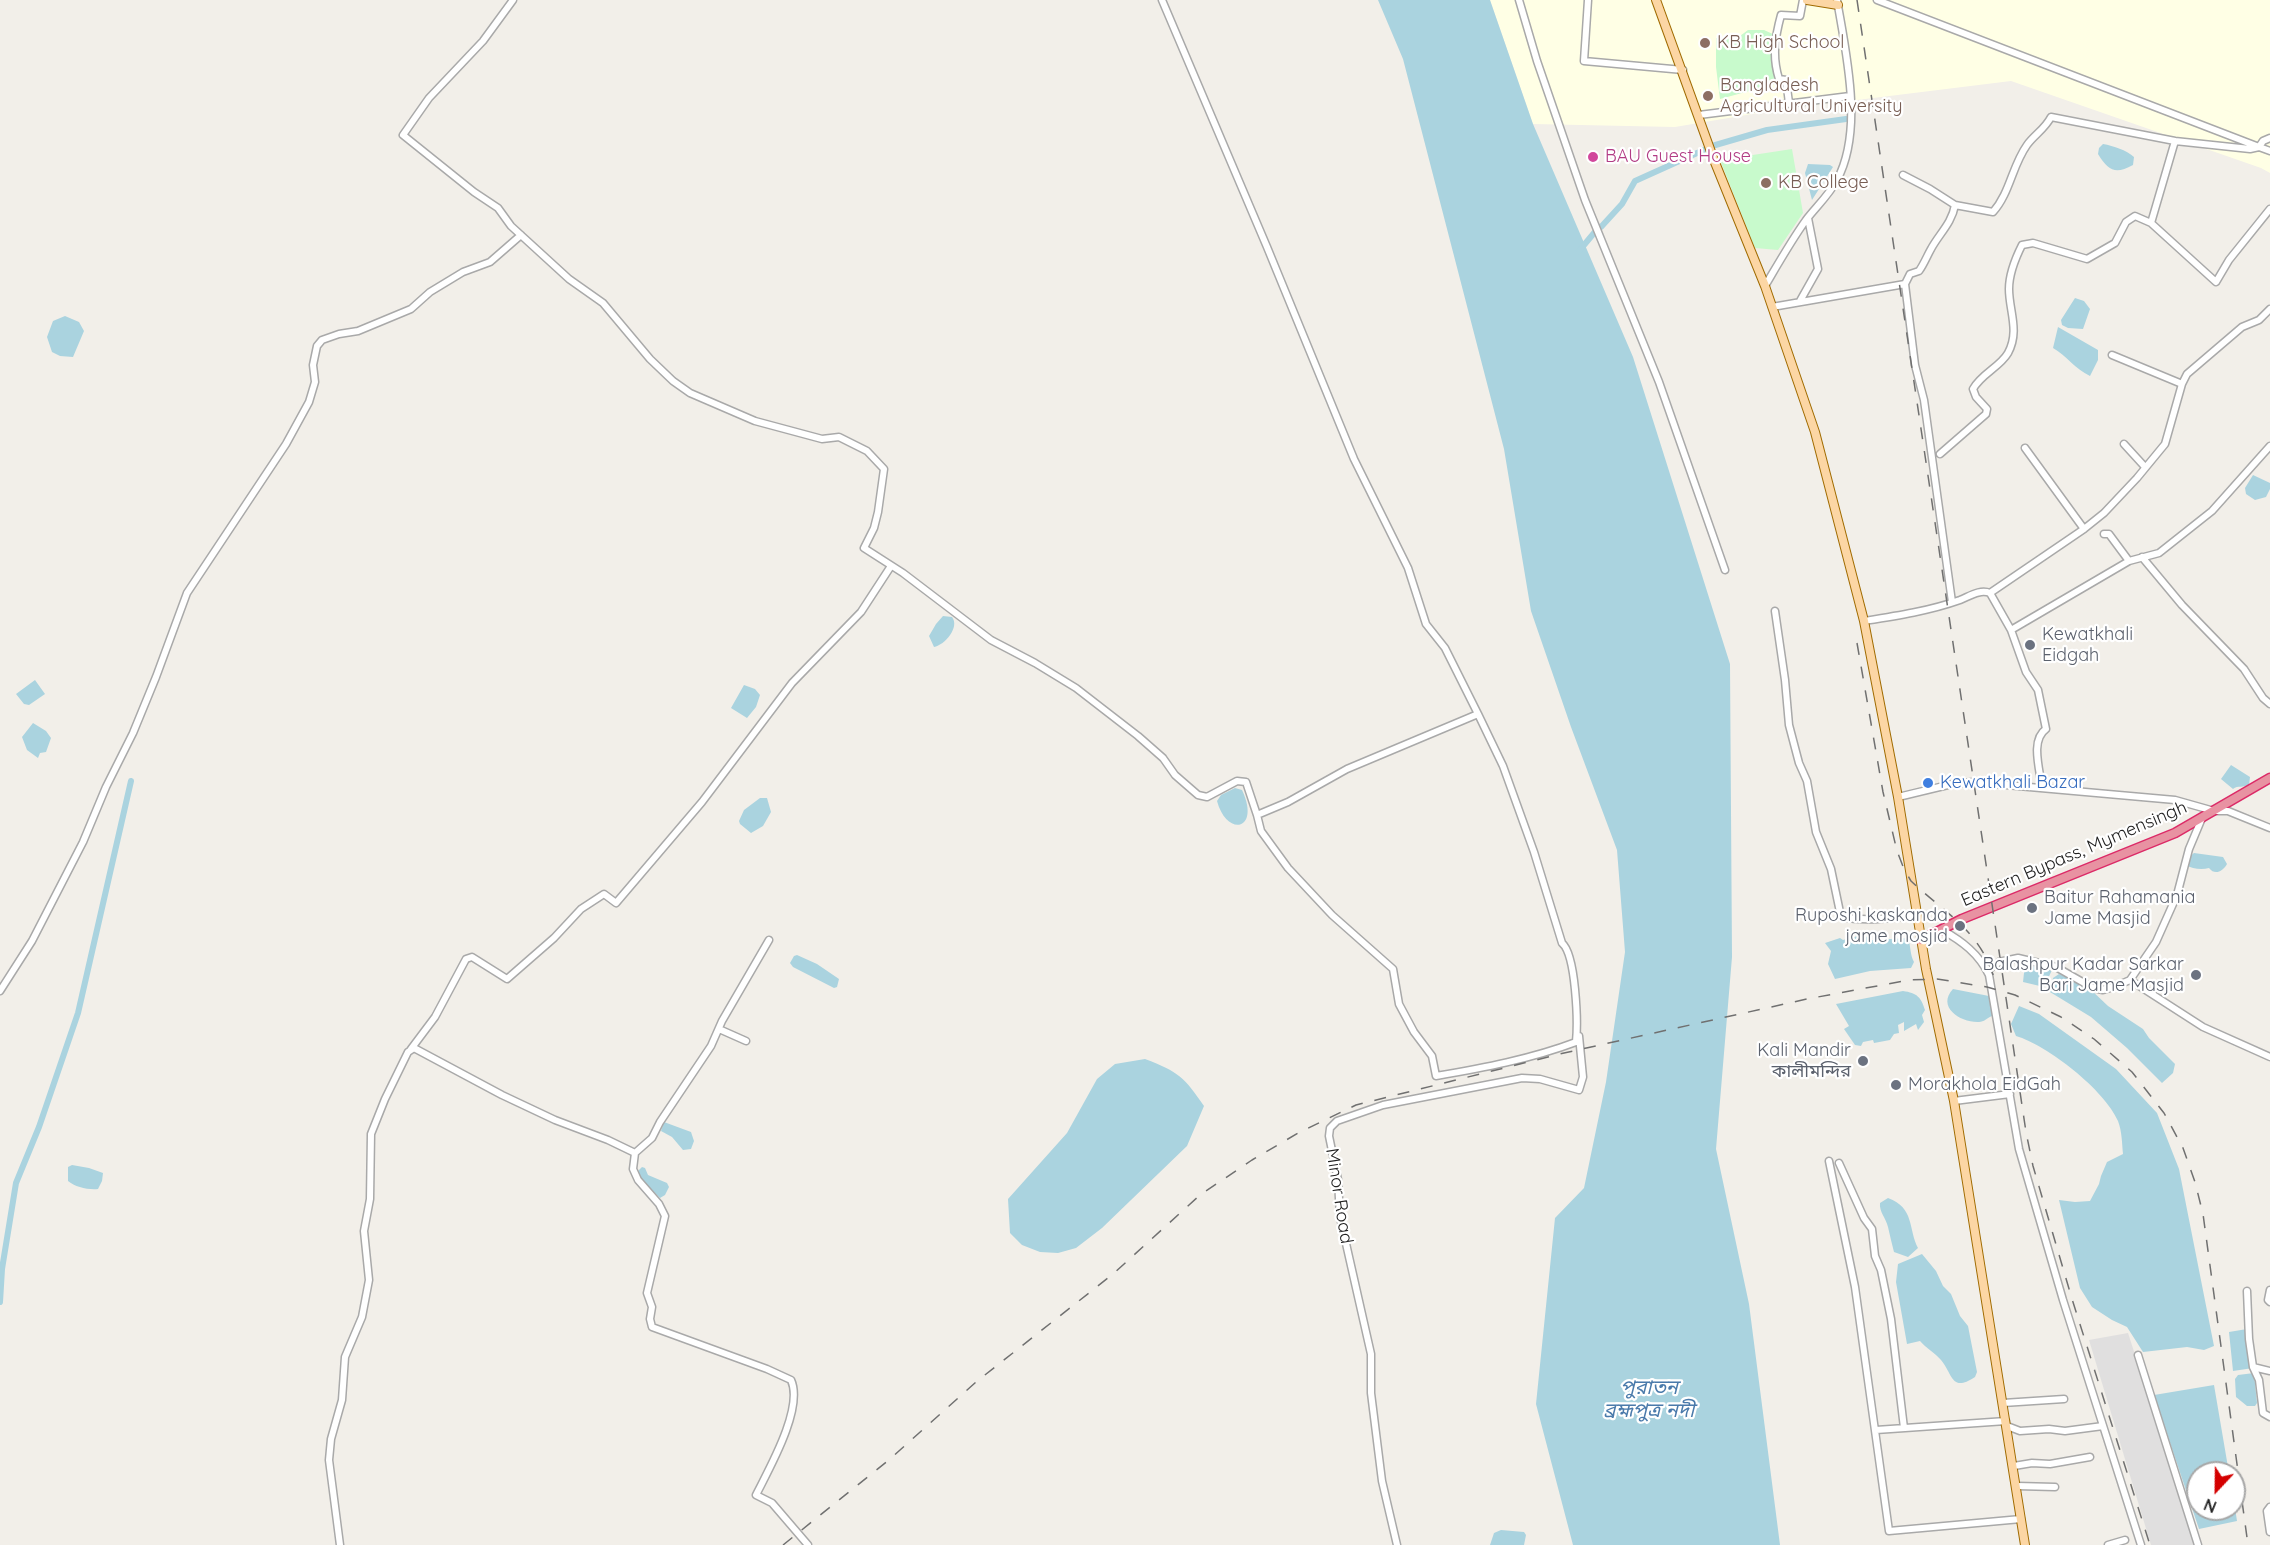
<!DOCTYPE html>
<html>
<head>
<meta charset="utf-8">
<style>
	body { margin:0 }
	#map { position:relative; width:2270px; height:1545px; overflow:hidden; background:#f2efe9; font-family:Quicksand,sans-serif }
	canvas { display:block }
	.north { position:absolute; left:2186px; top:1461px; width:60px; height:60px; box-sizing:border-box; background:#fff; border:2px solid #a7a7a7; border-radius:50%; rotate:202deg; font-size:16px; font-weight:700; line-height:24px; text-align:center; color:#222 }
	.north::after { content:''; display:block; margin:auto; width:21px; height:27px; background:#d40000; clip-path:polygon(50% 0,100% 100%,50% 72%,0 100%) }
</style>
</head>
<body>
<div id="map">
<canvas width="2270" height="1545"></canvas>
<div class="north">N</div>
</div>
<script>
const c = document.querySelector('canvas').getContext('2d');
c.lineJoin = 'round';
function fill(path, color) {
  c.fillStyle = color;
  c.fill(path, 'evenodd');
}
function stroke(path, color, width, dash) {
  c.strokeStyle = color;
  c.lineWidth = width;
  c.lineCap = dash ? 'butt' : 'round';
  c.setLineDash(dash || []);
  c.stroke(path);
}
function label(font, color, halo, rows, align = 'center') {
  c.font = font + ' Quicksand,"Noto Sans Bengali",sans-serif';
  c.lineWidth = 4.5;
  c.setLineDash([]);
  c.textBaseline = 'middle';
  c.strokeStyle = halo;
  c.fillStyle = color;
  for (const [text, x, y, turn = 0] of rows) {
    c.save();
    c.translate(x, y);
    c.rotate((+turn || 0) * Math.PI / 180);
    c.textAlign = isNaN(turn) ? turn : align;
    if (halo) c.strokeText(text, 0, 0);
    c.fillText(text, 0, 0);
    c.restore();
  }
}
const residential = new Path2D(`
	M2128 1333 2172 1469 2196 1545H2151L2089 1340Z`);
const education = new Path2D(`
	M1490 0H2270V173L2261 168 2011 81 1776 110 1675 127 1533 124Z`);
const park = new Path2D(`
	M1748 30H1764L1775 35 1772 50 1775 84 1720 99 1716 67V38L1736 39Z
	M1792 149 1803 213 1778 250 1755 248 1720 160Z`);
const water = new Path2D(`
	M1378 0H1490L1533 124 1633 357 1730 664 1732 957 1716 1149 1749 1304 1780 1545H1573L1536 1404 1555 1218 1584 1188 1606 1082 1625 952 1617 850 1571 727 1531 611 1504 449 1403 59Z
	M2103 144C2114 146 2126 150 2134 157L2133 165C2116 174 2109 172 2098 154L2099 148Z
	M1808 164 1830 165 1833 167 1812 200 1805 173Z
	M2075 298 2084 301 2090 309 2083 329 2068 328 2062 325 2061 320Z
	M65 316 79 322 84 331 73 357 60 356 52 352 47 337 53 321Z
	M2058 327 2098 350V360L2090 376C2075 369 2067 356 2053 348Z
	M2253 475 2270 483V489L2266 497 2255 500 2246 494 2245 488Z
	M943 616 952 617C960 627 945 645 934 647L929 636 936 624Z
	M35 680 45 694 29 705 24 704 16 694Z
	M744 685 755 689 760 695 756 707 747 718 731 708Z
	M33 723 46 731 51 738 46 752 40 753 38 758 27 750 22 737Z
	M2231 765 2250 777 2249 785C2243 788 2238 785 2233 789L2221 779Z
	M1235 788 1242 790C1261 830 1227 838 1217 801L1221 795Z
	M760 798H767L771 812 763 826 751 833 740 824 739 821 744 810Z
	M2194 853 2223 857 2227 864C2223 871 2215 876 2209 868 2202 870 2192 869 2186 865L2189 857Z
	M1858 936 1868 937 1872 940 1908 938C1911 947 1910 955 1914 962L1911 968 1870 971 1835 979 1828 964 1831 951 1825 943 1840 938 1843 940Z
	M797 955 817 964 839 979 837 987 834 988 793 967 790 963 794 956Z
	M2025 964 2052 970 2044 987 2023 982Z
	M2059 974 2088 987 2108 1006 2143 1029 2149 1038 2175 1064 2173 1073 2162 1083 2127 1048 2091 1017 2050 992 2053 978Z
	M1953 989 1989 996 1992 1005V1016C1987 1018 1984 1022 1979 1022 1961 1023 1936 1007 1953 989Z
	M1903 991C1917 993 1921 997 1925 1010L1922 1015 1924 1022 1918 1030 1916 1024 1904 1031V1022L1898 1025 1899 1033 1894 1034 1890 1040 1874 1043 1873 1040 1863 1042 1861 1046 1855 1045 1844 1029 1849 1026 1836 1004Z
	M2019 1006 2039 1014 2116 1069 2157 1113 2179 1169 2214 1346 2204 1350 2187 1347 2143 1352 2127 1327 2112 1320 2092 1307 2080 1288 2059 1200 2075 1202 2090 1201 2099 1184 2101 1176 2107 1162 2123 1154C2122 1144 2122 1131 2118 1121 2105 1090 2047 1045 2016 1036L2011 1024Z
	M1145 1059C1179 1072 1184 1077 1204 1106L1187 1146 1102 1228 1076 1248 1058 1253 1040 1252 1022 1245 1010 1233 1008 1199 1067 1133 1097 1079 1115 1064Z
	M664 1122 691 1132 694 1141 691 1149 683 1150 672 1137 661 1131Z
	M72 1165 89 1168 103 1173 102 1181 98 1189C88 1190 75 1187 68 1181V1167Z
	M642 1167 645 1168 648 1175 667 1183 669 1187 665 1195 660 1198 642 1180 638 1171Z
	M1888 1198C1915 1208 1908 1229 1918 1248L1908 1257 1894 1252C1892 1244 1890 1236 1888 1227 1886 1218 1879 1212 1880 1203Z
	M1922 1254 1936 1271 1943 1286 1951 1294 1960 1316 1968 1326 1977 1372 1975 1377C1951 1393 1953 1374 1941 1360 1935 1353 1926 1348 1920 1341L1907 1344 1896 1282 1898 1264Z
	M2247 1329 2253 1368 2233 1371 2229 1332Z
	M2254 1373 2257 1403 2255 1406H2247L2236 1397 2235 1379 2238 1375Z
	M2214 1385 2229 1473H2198V1509H2234V1501L2237 1521 2199 1529 2154 1395Z
	M1501 1530 1524 1532 1526 1535 1524 1545H1490L1494 1533Z`);
const canal = new Path2D(`
	M1712 146 1767 130 1846 119
	M1601 227 1622 204 1635 181 1706 149
	M1579 251 1594 233
	M0 1302 2 1269 16 1183 39 1127 78 1013 131 781`);
const minor = new Path2D(`
	M513 0 483 41 429 98 403 135 474 192 498 208 511 226 569 279 603 303 650 359 673 381 690 393 755 421 822 439 839 437 867 451 884 469 878 512 874 528 864 548 903 573 991 640 1035 663 1076 688 1138 736 1163 758 1175 775 1198 795 1207 797 1237 781 1246 782 1257 815
	M1162 0 1267 247 1354 459 1408 568 1426 624 1445 648 1478 714 1347 769 1288 802 1257 815 1261 831 1288 868 1332 915 1393 969 1399 1004 1414 1032 1432 1056 1436 1076C1483 1068 1531 1059 1576 1042 1578 1022 1576 955 1562 943L1534 852 1503 766 1478 714
	M1519 0 1537 61 1585 200 1659 382 1725 570
	M1588 0 1584 61 1683 70
	M1877 0 2259 147 2263 141 2270 138
	M1789 103 1786 80 1779 79C1772 57 1775 37 1781 15L1800 16 1803 0
	M1699 115 1850 96
	M1903 175 1930 189 1955 205
	M2151 223 2216 282 2229 260 2270 209
	M1765 286C1778 264 1791 241 1806 220 1816 207 1829 195 1837 180 1864 130 1846 53 1837 0
	M1800 301 1818 269 1808 218
	M1772 307 1905 284
	M2112 355 2182 384
	M2124 444 2145 467
	M2025 448 2084 529
	M1940 454 1986 414 1987 409 1976 397 1973 389C1981 374 2000 367 2008 353 2020 331 2009 311 2009 289 2009 274 2015 259 2022 245L2033 243 2087 259 2115 243 2126 222 2135 216 2151 223 2175 141
	M2104 534H2109L2129 561
	M2142 557 2182 605 2244 669 2263 698 2270 704
	M1990 593 2084 529 2104 513 2137 478 2165 444 2182 384 2187 374 2242 327 2259 320 2270 309
	M1952 602 1924 400 1915 365 1905 284 1910 274 1919 271C1924 264 1927 256 1931 249 1939 234 1952 223 1955 205L1993 212C2010 193 2012 166 2027 145 2034 135 2045 129 2051 117L2175 141 2250 149 2259 147 2270 151
	M1775 611 1785 680 1789 725 1799 763 1807 781 1816 832 1831 869 1841 917C1867 922 1891 918 1917 915
	M1864 621C1896 616 1929 611 1960 600 1970 596 1980 589 1990 593L2011 630 2026 672 2038 690 2046 729C2030 740 2040 770 2042 788
	M2011 630 2129 561 2159 553 2212 511 2270 446
	M1898 797 1952 784 1973 782 2175 800 2214 811H2228L2270 828
	M1942 930C1962 941 1979 954 1989 975L2019 1149 2063 1300 2141 1545
	M1987 971 1999 962 2018 958 2056 967 2093 988 2103 990 2114 987 2130 980 2156 942 2177 895 2189 849 2202 818
	M2130 980 2203 1027 2270 1057
	M0 991 32 941 83 842 106 787 133 733 156 677 187 593 286 444 309 402 315 382 313 365 317 346 322 340 339 334 358 331 411 309 430 292 463 272 490 262 521 235
	M719 1029 746 1041
	M411 1049 435 1017 466 959 472 957 507 979 554 938 581 909 604 894 616 903 702 802 792 683 861 612 891 566
	M1954 1101 2010 1094
	M635 1153 652 1138 660 1122 711 1046 722 1021 769 940
	M1829 1161 1855 1287 1889 1531 2021 1519
	M1839 1163 1864 1218 1872 1229 1875 1256 1881 1270 1891 1319 1904 1428
	M2270 1290 2268 1300 2270 1302
	M2247 1291 2249 1339 2253 1367 2259 1380 2263 1413 2270 1417
	M2138 1355 2198 1545
	M2253 1367 2270 1371
	M2003 1403 2064 1399
	M2007 1426 2020 1431 2049 1429 2065 1431 2103 1426
	M1876 1430 2006 1421
	M2014 1466 2032 1463 2050 1464 2090 1457
	M2017 1486 2055 1487
	M2270 1507 2267 1511 2270 1532
	M340 1545 329 1460 331 1439 342 1400 345 1357 362 1317 369 1280 364 1231 370 1199 371 1134 385 1099 408 1052 414 1048 502 1095 555 1120 608 1140 635 1153 633 1169 638 1180 659 1204 665 1216 647 1293 652 1307 650 1319 652 1327 767 1369 791 1380C804 1408 769 1469 756 1495L772 1503 808 1545
	M1397 1545 1382 1481 1371 1393V1354L1340 1217 1338 1180 1329 1136 1330 1128 1337 1121 1383 1105 1522 1078 1540 1079 1579 1090 1583 1077 1579 1036
	M2108 1545 2125 1540`);
const major = new Path2D(`
	M1656 0 1714 160 1765 286 1815 432 1864 621 1898 797 1926 969 1954 1101 2025 1545
	M1807 0 1838 5`);
const highway = new Path2D(`
	M1921 940 1962 919 2175 833 2270 778`);
const rail = new Path2D(`
	M1857 0 2026 1132 2033 1166 2072 1299 2150 1545
	M1857 643 1883 792 1897 851 1904 869 1911 881C1947 915 1981 931 1995 981
	M783 1545 890 1459 976 1382 1113 1274 1200 1195 1252 1160 1300 1132 1356 1105 1564 1053 1807 999 1909 980 1937 979 1987 987 2015 995 2061 1017 2094 1039 2132 1072 2164 1113 2183 1148 2195 1182 2203 1214 2248 1545`);
const markers = [
	[1705,43,6,"#8d6e63"],
	[1708,96,6,"#8d6e63"],
	[1593,157,6,"#d1479c"],
	[1766,183,6,"#8d6e63"],
	[2030,645,6,"#6b7280"],
	[1928,783,6,"#3f7fe0"],
	[2032,908,6,"#6b7280"],
	[1960,926,6,"#6b7280"],
	[2196,975,6,"#6b7280"],
	[1863,1061,6,"#6b7280"],
	[1896,1085,6,"#6b7280"]
];
const educationNames = [
	["KB High School",1717,43],
	["Bangladesh",1720,86],
	["Agricultural University",1720,107],
	["KB College",1778,183]
];
const hotelNames = [
	["BAU Guest House",1605,157]
];
const worshipNames = [
	["Kewatkhali",2042,635],
	["Eidgah",2042,656],
	["Baitur Rahamania",2044,898],
	["Jame Masjid",2044,919],
	["Ruposhi kaskanda",1948,916,"right"],
	["jame mosjid",1948,937,"right"],
	["Balashpur Kadar Sarkar",2184,965,"right"],
	["Bari Jame Masjid",2184,986,"right"],
	["Kali Mandir",1851,1051,"right"],
	["কালীমন্দির",1851,1072,"right"],
	["Morakhola EidGah",1908,1085]
];
const shopNames = [
	["Kewatkhali Bazar",1940,783]
];
const streetNames = [
	["Eastern Bypass, Mymensingh",2074,854,-23],
	["Minor Road",1339,1196,81]
];
const waterNames = [
	["পুরাতন",1649,1388],
	["ব্রহ্মপুত্র নদী",1649,1411]
];
fill(residential, '#e0dfdf');
fill(education, '#ffffe5');
fill(park, '#c8facc');
fill(water, '#aad3df');
stroke(canal, '#aad3df', 6);
stroke(minor, '#a9a9a9', 9);
stroke(major, '#a06b00', 10);
stroke(highway, '#dc2a67', 11);
stroke(minor, '#fff', 6);
stroke(major, '#fcd6a4', 8);
stroke(highway, '#e892a2', 8);
stroke(rail, '#707070', 1.5, [12, 12]);
for (const [x, y, r, color] of markers) {
  const dot = new Path2D();
  dot.arc(x, y, r, 0, 2 * Math.PI);
  c.fillStyle = color;
  c.fill(dot);
  stroke(dot, '#fff', 2);
}
label('18px', '#785e54', '#fff', educationNames, 'left');
label('18px', '#b23c85', '#fff', hotelNames, 'left');
label('18px', '#5b616d', '#fff', worshipNames, 'left');
label('18px', '#366cbe', '#fff', shopNames, 'left');
label('18px', '#222', '#fff', streetNames);
label('italic 20px', '#4a7aab', '#fff', waterNames);
</script>
</body>
</html>
